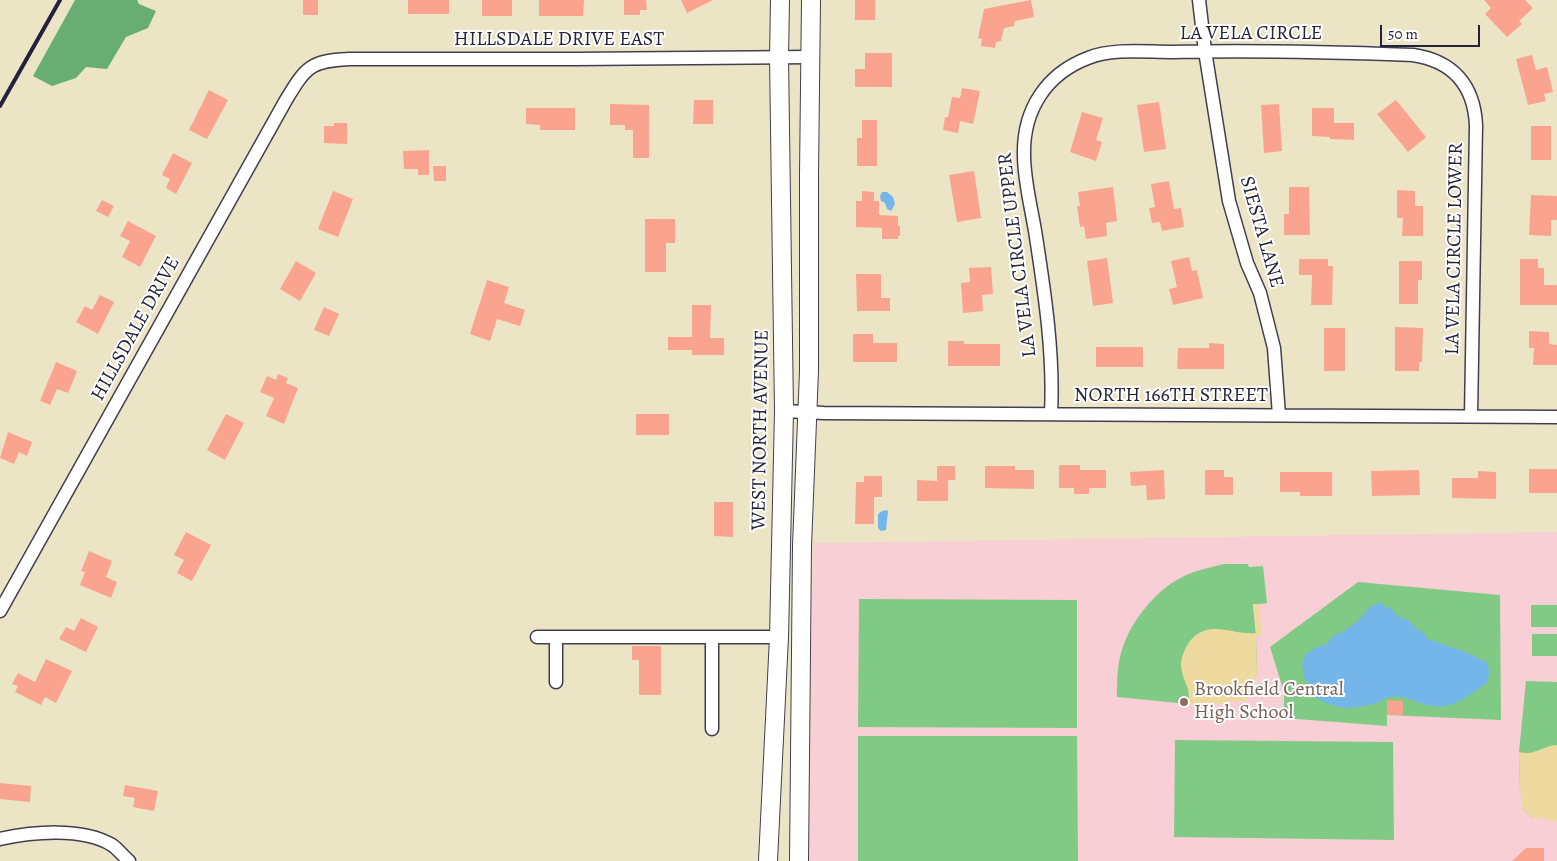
<!DOCTYPE html>
<html>
<head>
<meta charset="utf-8">
<style>
	body { margin:0 }
	#map { position:relative; width:1557px; height:861px; overflow:hidden; background:#ece5c5; font-family:Alegreya,serif }
	canvas { display:block }
	.scale { position:absolute; left:1380px; top:25px; width:100px; height:22px; box-sizing:border-box; border:2px solid #22223b; border-top:0; padding-left:6px; font-size:15px; line-height:18px; white-space:nowrap; color:#22223b; -webkit-text-stroke:4px #fff; paint-order:stroke }
</style>
</head>
<body>
<div id="map">
<canvas width="1557" height="861"></canvas>
<div class="scale">50 m</div>
</div>
<script>
const c = document.querySelector('canvas').getContext('2d');
c.lineJoin = 'round';
function fill(path, color) {
  c.fillStyle = color;
  c.fill(path, 'evenodd');
}
function stroke(path, color, width, dash) {
  c.strokeStyle = color;
  c.lineWidth = width;
  c.lineCap = dash ? 'butt' : 'round';
  c.setLineDash(dash || []);
  c.stroke(path);
}
function label(font, color, halo, rows, align = 'center') {
  c.font = font + ' Alegreya,serif';
  c.lineWidth = 4;
  c.setLineDash([]);
  c.textBaseline = 'middle';
  c.strokeStyle = halo;
  c.fillStyle = color;
  for (const [text, x, y, turn = 0] of rows) {
    c.save();
    c.translate(x, y);
    c.rotate((+turn || 0) * Math.PI / 180);
    c.textAlign = isNaN(turn) ? turn : align;
    if (halo) c.strokeText(text, 0, 0);
    c.fillText(text, 0, 0);
    c.restore();
  }
}
const built = new Path2D(`
	M1557 532V861H808L813 543Z`);
const green = new Path2D(`
	M1224 564H1248L1249 567 1263 566 1267 603 1253 605 1256 635 1257 676 1254 677 1255 691 1244 701H1230L1229 704H1188L1117 697C1117 680 1117 661 1124 644 1132 621 1155 592 1177 580 1191 571 1208 568 1224 564Z
	M1358 582 1500 595 1501 720 1387 715V726L1284 718V692L1270 647Z
	M859 599 1077 600V728L858 727Z
	M1531 605H1557V627H1531Z
	M1532 634H1557V656H1532Z
	M1526 681 1557 682V821H1547V818H1533L1522 808V794L1520 793 1519 752Z
	M858 736H1077L1078 861H858Z
	M1175 740 1393 742 1394 840 1174 837Z`);
const forest = new Path2D(`
	M75 0H137L139 4 156 11 148 28 126 37 107 69 86 67 76 78 52 86 33 76Z`);
const sand = new Path2D(`
	M1253 604H1259L1262 635 1256 636 1257 676 1254 677 1255 691 1244 701H1230L1229 704H1188C1189 699 1189 693 1188 689 1185 681 1182 675 1181 666 1181 657 1185 648 1190 641 1210 618 1232 636 1256 633Z
	M1557 745V821H1547V818H1533L1522 808V794L1520 793 1519 752C1535 756 1542 746 1557 745Z`);
const water = new Path2D(`
	M882 192H887L893 197 895 204 891 211 887 209 885 203 881 201 880 196Z
	M886 510 888 511 886 530 881 531 878 528V515L880 512Z
	M1381 602 1383 605 1393 610 1396 615 1409 621 1416 628 1423 633 1428 639 1465 652 1488 663 1489 674 1487 683C1463 699 1450 713 1420 703 1411 699 1400 695 1390 697 1385 697 1381 702 1376 703 1351 710 1339 710 1316 698L1314 691 1304 677 1302 664 1306 654 1319 646 1326 645 1332 637 1346 630 1359 620 1370 607Z`);
const building = new Path2D(`
	M303 0H318V15H303Z
	M408 0H449V14H408Z
	M482 0H512V16H482Z
	M539 0H584L583 16H539Z
	M624 0H646L647 10H640V15H624Z
	M681 0H713L687 13Z
	M855 0H875V20H855Z
	M1031 0 1034 17 1015 21 1014 26 1004 28 1001 41 996 42 995 48 981 46 982 39 978 38 984 9Z
	M1484 0H1525L1533 8 1519 21 1522 24 1507 37 1485 14 1491 8Z
	M865 53H892V87H855V69H865Z
	M1532 55 1536 70 1547 67 1553 92 1544 94 1546 101 1528 105 1516 59Z
	M962 88 980 91 973 124 960 121 958 133 943 130 945 117H948L952 97 960 98Z
	M209 90 228 100 207 139 189 130Z
	M694 100H713V124H693Z
	M1396 100 1426 137 1408 152 1377 114Z
	M1159 102 1166 149 1144 152 1137 105Z
	M610 104 649 105V158H633V130H625V125H610Z
	M1279 104 1282 151 1264 153 1261 105Z
	M526 108H575V130H540V125L526 124Z
	M1312 108H1334V123H1354V140L1330 139V137L1312 136Z
	M1082 112 1103 118 1096 140 1102 142 1096 161 1070 152Z
	M862 120H877V166H857V138H862Z
	M334 123H347V144L324 143V126H334Z
	M1531 126H1551V160H1531Z
	M429 150V175H418V169H404L403 151Z
	M173 153 192 163 176 194 166 188 170 179 162 175Z
	M433 166H446V181H434Z
	M974 171 981 218 957 222 949 175Z
	M1169 181 1174 209 1181 208 1184 227 1162 231 1160 222 1152 223 1149 208 1155 207 1151 184Z
	M1113 187 1117 221 1106 223 1107 236 1086 239 1084 226 1080 227 1077 206H1080L1078 192Z
	M1289 187H1309L1310 235H1284V214H1289Z
	M1397 190 1415 191V206H1423V236H1402L1403 218H1397Z
	M333 191 353 199 338 237 318 229Z
	M862 191 874 192V201H879V215L898 216V226H900V236H898V239H882V228L856 227V201H862Z
	M1531 195 1557 196V220H1551V236L1529 235Z
	M102 200 114 206 108 217 96 211Z
	M645 219H675V243H666V272H645Z
	M128 221 156 236 140 267 122 257 130 241 120 236Z
	M1189 257 1192 271 1197 270 1203 298 1173 305 1169 289 1177 287 1171 261Z
	M1107 258 1113 303 1093 306 1087 261Z
	M1299 259H1328V266H1333L1332 305H1311L1312 275H1299Z
	M1520 259H1538V268H1544V285H1557V305H1520Z
	M296 261 316 273 300 301 280 289Z
	M1399 261H1422V280H1418V304H1399Z
	M991 267 993 294 982 295 983 311 963 313 961 283 970 282 969 268Z
	M856 274H881V298H890V311H857Z
	M487 280 509 287 504 303 525 310 520 326 497 319 490 341 470 334Z
	M100 295 114 302 98 334 76 322 85 306 92 310Z
	M692 305H711L710 338H724V355H692V350H668V337H692Z
	M324 307 339 314 329 336 314 330Z
	M1395 327 1423 328 1422 362H1419V371H1395Z
	M1324 328H1345V371H1324Z
	M1529 331 1549 332V344L1557 345V365H1533L1534 348H1529Z
	M853 334H873V343H897V362H853Z
	M948 341H964V344H1000V366H948Z
	M1209 343 1224 344V369H1177L1178 348H1209Z
	M1096 347H1143V367H1096Z
	M56 362 77 371 68 393 57 389 50 405 40 401Z
	M278 374 288 378 286 383 298 388 284 424 266 416 274 398 260 392 267 376 276 380Z
	M226 414 244 423 225 460 207 450Z
	M636 414H669V435H636Z
	M8 432 32 442 27 456 19 452 14 464 0 458Z
	M1059 465H1080V470H1106V488H1089V494H1074V488H1059Z
	M937 466H955V480H948V501H917V480L937 481Z
	M985 466H1015V470H1034V489L985 488Z
	M1529 469H1557V493H1529Z
	M1164 470 1165 499 1147 500 1146 485 1131 486 1130 472Z
	M1205 470H1224V477H1233V495H1205Z
	M1419 470 1420 495 1372 496 1371 471Z
	M1478 471 1496 472V499L1452 498V478H1478Z
	M1280 472H1332V496H1300V492H1280Z
	M864 476H882V497H874V524H855L856 482H864Z
	M714 502H733V537L714 536Z
	M186 532 211 545 192 581 177 573 184 560 174 555Z
	M89 551 112 561 106 577 117 582 111 598 80 585 85 572 81 571Z
	M81 618 98 627 86 652 59 639 66 627 74 631Z
	M632 646H661V695H639V660H632Z
	M46 659 72 671 56 703 45 697 41 705 15 692 18 686 12 684 18 673 35 682Z
	M1387 700 1403 701V715H1387Z
	M0 783 31 786 30 802 0 799Z
	M125 785 158 791 154 811 133 807 135 798 123 796Z
	M1526 848H1544V861H1512Z`);
const street = new Path2D(`
	M1199 0 1205 51 1229 201 1247 263 1260 293 1274 348 1279 415
	M784 411 824 413 1557 417
	M1051 414C1054 355 1045 295 1036 237 1032 210 1024 182 1024 155 1023 110 1046 74 1088 58 1113 48 1145 52 1171 52 1251 50 1333 52 1413 55 1453 61 1474 85 1476 125L1471 416
	M0 611 286 100C306 67 310 61 349 59H574L810 57
	M537 637H779
	M556 682V637
	M712 729V637
	M0 839C32 832 82 827 112 845 118 849 123 856 129 861`);
const secondary = new Path2D(`
	M768 861 779 637 784 411 779 57 780 0
	M799 861 802 546 809 371V175L811 0`);
const rail = new Path2D(`
	M0 106 60 0`);
const markers = [
	[1184,702,5,"#8d6e63"]
];
const streetNames = [
	["LA VELA CIRCLE",1251,34],
	["HILLSDALE DRIVE EAST",559,40],
	["SIESTA LANE",1261,232,74],
	["LA VELA CIRCLE LOWER",1455,249,-89],
	["LA VELA CIRCLE UPPER",1018,255,-97],
	["HILLSDALE DRIVE",136,329,-61],
	["NORTH 166TH STREET",1171,396],
	["WEST NORTH AVENUE",761,430,-89]
];
const educationNames = [
	["Brookfield Central",1194,690],
	["High School",1194,713]
];
fill(built, '#f7cfd4');
fill(green, '#81ca86');
fill(forest, '#68ae73');
fill(sand, '#eeda9e');
fill(water, '#75b6ea');
fill(building, '#faa38f');
stroke(street, '#403f50', 15);
stroke(secondary, '#403f50', 20);
stroke(street, '#fff', 12);
stroke(secondary, '#fff', 18);
stroke(rail, '#22223b', 4);
for (const [x, y, r, color] of markers) {
  const dot = new Path2D();
  dot.arc(x, y, r, 0, 2 * Math.PI);
  c.fillStyle = color;
  c.fill(dot);
  stroke(dot, '#fff', 2);
}
label('20px', '#22223b', '#fff', streetNames);
label('20px', '#785e54', '#fff', educationNames, 'left');
</script>
</body>
</html>
